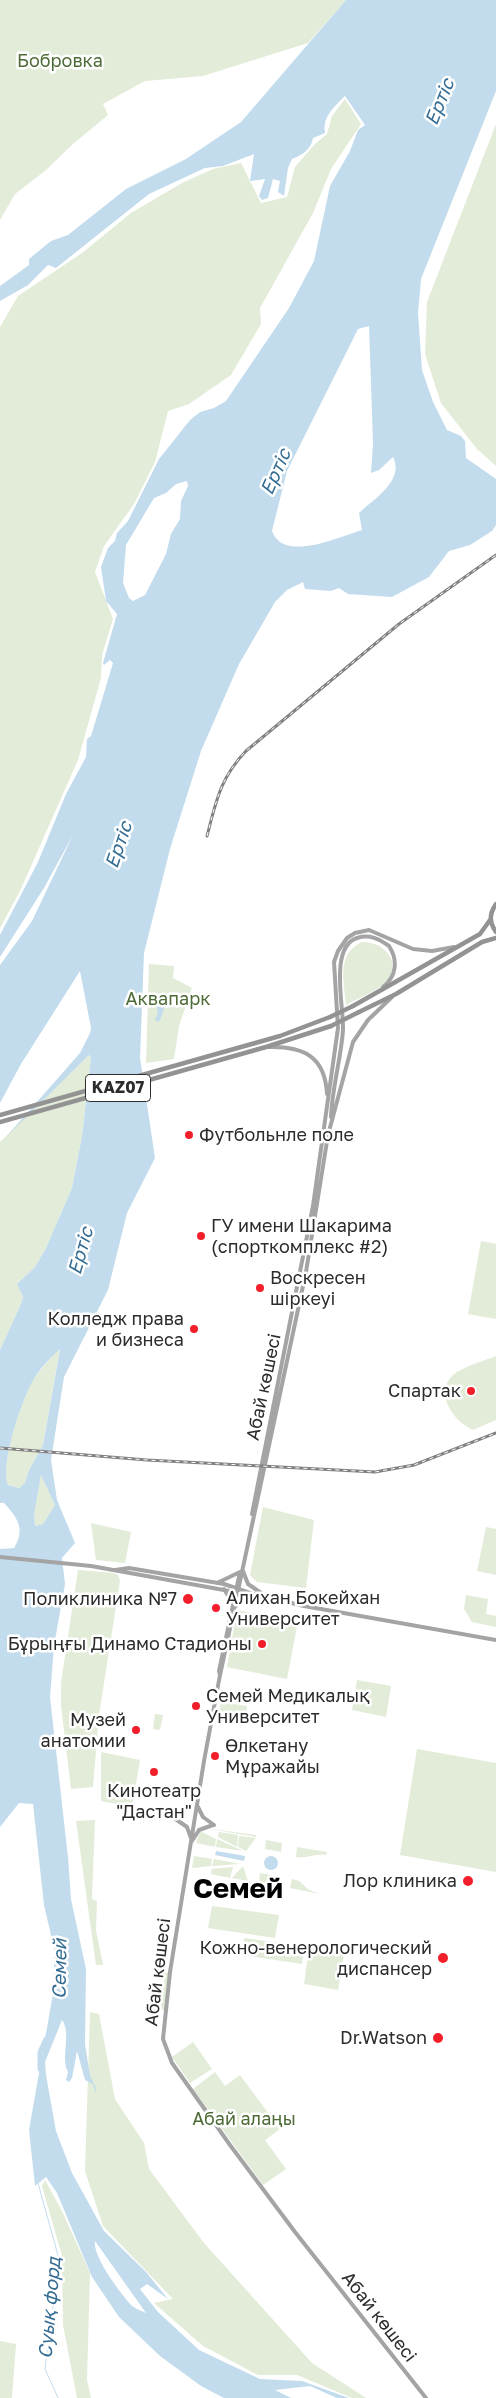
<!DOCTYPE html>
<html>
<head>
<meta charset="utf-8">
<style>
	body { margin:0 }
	canvas { display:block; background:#fff }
</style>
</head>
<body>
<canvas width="496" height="2398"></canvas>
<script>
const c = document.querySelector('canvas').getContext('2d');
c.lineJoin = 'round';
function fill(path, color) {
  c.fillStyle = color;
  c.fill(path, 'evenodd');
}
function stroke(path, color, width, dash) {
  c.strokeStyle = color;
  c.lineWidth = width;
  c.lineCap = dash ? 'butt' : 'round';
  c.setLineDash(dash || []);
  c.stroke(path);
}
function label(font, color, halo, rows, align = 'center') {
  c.font = font + ' "Golos Text",sans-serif';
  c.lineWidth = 5;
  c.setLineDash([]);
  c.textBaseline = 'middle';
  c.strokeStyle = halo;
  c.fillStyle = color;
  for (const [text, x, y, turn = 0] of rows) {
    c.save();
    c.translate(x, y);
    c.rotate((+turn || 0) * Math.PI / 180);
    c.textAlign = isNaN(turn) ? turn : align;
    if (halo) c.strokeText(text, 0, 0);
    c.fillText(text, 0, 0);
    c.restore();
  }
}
const green = new Path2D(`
	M0 0H346L308 43 203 76 145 81 103 104 108 115 73 144 46 170 15 194 0 220Z
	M345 99 361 124 331 169 313 213 260 308 261 324 231 375 189 404 168 411 155 462 134 504 104 546 95 572 113 619 102 655 101 678 78 760 20 891 0 928V327L18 296 82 253 131 213 182 183 213 169 241 163 261 203 287 197 295 167 314 145 327 134 332 116Z
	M496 124V466L477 449 441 403 425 354 427 302Z
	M362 942C382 941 403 961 387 981 377 992 358 998 346 1005 344 981 336 954 362 942Z
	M149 964 174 966 173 978 192 988 179 1026 174 1059 146 1063Z
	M89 1055 91 1058 82 1136 72 1188 46 1248 35 1267 17 1284 23 1297 21 1304 0 1350V1142Z
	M481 1241 496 1244V1319L468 1314Z
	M60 1347 43 1445 29 1470 25 1483 19 1488 8 1485C0 1464 22 1397 35 1377 43 1367 52 1357 60 1347Z
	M496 1356V1420L473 1430C454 1422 433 1393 453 1375 464 1366 484 1361 496 1356Z
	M41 1474 55 1505 43 1524 35 1526 34 1515Z
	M263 1507 314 1520 306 1588 257 1582 250 1575Z
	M91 1523 131 1532 125 1563 96 1560Z
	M486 1527 496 1529V1575L477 1571Z
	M78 1570 113 1573 118 1575 120 1581 99 1715 93 1787 71 1789 61 1705V1683Z
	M466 1595 488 1599 486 1614 496 1616V1627L472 1622 464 1609Z
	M237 1610 298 1621 287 1679 227 1667Z
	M357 1680 391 1686 386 1717 352 1710Z
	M308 1692 326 1695 324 1704 307 1701Z
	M221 1702 247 1706 245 1722 218 1717Z
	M155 1714 163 1715 160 1730 153 1729Z
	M417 1749 496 1763V1872L400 1855Z
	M101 1752 140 1760 132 1807 101 1801Z
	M95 1820 92 1899 97 1901 96 1930 103 1965H96L76 1821Z
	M205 1828 256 1835V1837Z
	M200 1831 216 1839 215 1847 196 1843Z
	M219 1832 238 1835 237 1847 218 1837Z
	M239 1836 256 1838 246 1851 238 1847Z
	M217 1839 243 1851 216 1847Z
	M266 1840 282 1843 281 1852 265 1849Z
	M297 1847 327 1852 326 1855C315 1853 306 1859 296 1857Z
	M194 1856 212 1859 211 1866 192 1868Z
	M214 1859 240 1864 212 1866Z
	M243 1866 248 1881 232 1878Z
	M233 1867 230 1878 211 1874 212 1869Z
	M260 1873 276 1876 275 1886 259 1883Z
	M292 1879 299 1881 309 1890 320 1894 290 1888Z
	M212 1906 279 1915 275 1938 208 1928Z
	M244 1938 304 1946 302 1964 242 1955Z
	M309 1948 344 1953 338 1990 304 1984Z
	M170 1972 165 2011 160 2009 165 1973Z
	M90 2012 99 2014 115 2099 144 2143 149 2169 204 2243 312 2363 366 2398H352L297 2375H258L203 2346 154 2303 173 2299 103 2226 85 2171Z
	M193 2042 212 2069 190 2083 172 2057Z
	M215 2072 225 2086 240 2075 280 2129 265 2140 286 2169 263 2185 193 2089Z
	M45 2180 63 2213 90 2273 87 2380 91 2398H77L63 2325 62 2256 42 2186Z
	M0 2341 16 2344 12 2398H0Z`);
const water = new Path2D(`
	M346 0H496V91L421 279 418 313 422 370 433 402 447 430 461 436 465 441 466 458 496 479V525L492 531 470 545 449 551 429 577 392 597 348 594 339 588 331 591 305 589 303 582 287 590 275 602 239 664 201 751 170 849 144 953 140 1058 155 1158 127 1213 108 1290 64 1377 51 1460 57 1500 75 1543 62 1558 65 1584 54 1646 50 1697 68 1857 71 1899 86 1969 85 2044 90 2076 96 2088V2093L93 2084 85 2080 77 2051 72 2078 69 2082 66 2080 68 2072C60 2057 72 2034 62 2020L45 2062 46 2075 56 2131 72 2173 104 2231 146 2272 168 2299 147 2284 140 2289 158 2312 199 2350 260 2379 302 2381 349 2398H337L310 2386 275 2390 291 2398H224L201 2386 160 2356 119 2317 92 2277 57 2193 46 2177 35 2186 29 2130 54 1988V1948L44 1905 33 1804 19 1803 0 1827V1549L14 1548C26 1529 17 1517 4 1503H0V1350L21 1304 23 1297 17 1284 35 1267 46 1248 72 1188 82 1136 91 1058 89 1055 6 1137 80 1053 90 1033 91 1028 80 971 21 1064 0 1103V965L32 921 73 835 44 888 0 957V935L38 862 66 794 86 757 87 739 91 736 113 663 110 660 104 665 103 663 117 614 106 601 101 567 108 548 115 541 117 533 128 521 159 459 190 420 200 412 214 408 226 401 289 308 314 261 330 186 350 151 358 130 365 125 345 96C334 107 322 117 325 133L313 138C311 150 302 155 292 159L288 168 284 196 278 192 280 181 273 179 268 198 262 200 259 196 265 179 250 181 254 154 223 166 205 168 149 194 56 268 48 265 28 285 0 301V286L29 265V259L51 241 68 235 126 189 186 159 241 122ZM369 326 373 443 371 473 379 470 393 457C405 480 374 499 359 513L362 530C339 537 283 563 272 531L287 471 358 329ZM187 481 188 486 181 501 180 519 171 534 166 554 145 595 133 601 129 598 123 583 126 545 154 498 166 493 176 484ZM60 1349 43 1445 29 1470 25 1483 19 1488 8 1485C0 1464 22 1398 35 1377 41 1368 52 1356 60 1349ZM41 1475 55 1505 43 1524 35 1526 34 1515ZM95 2241 146 2313C142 2311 136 2309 132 2306 121 2294 92 2256 95 2241Z
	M161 996H166L169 1000C162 1008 163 1018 158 1022L155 1020 158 1013 156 1000Z
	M216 1851 245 1856 244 1861 215 1855Z
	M264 1863a7 7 0 1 1 14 0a7 7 0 1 1-14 0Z`);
const stream = new Path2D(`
	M38 2183 59 2259 45 2369 58 2398`);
const river = new Path2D(`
	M40 2069V2052L46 2039`);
const major = new Path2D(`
	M392 997 368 1020 353 1042 328 1135 306 1272 220 1675 204 1761 170 1972 163 2039 172 2063 230 2145 295 2232 426 2398
	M268 1047C303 1046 325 1056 327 1094
	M331 1117C332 1088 341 1059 343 1030 344 1007 329 947 357 938 370 934 379 939 389 946 398 960 397 976 383 987
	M252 1514 313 1206 338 1028 334 962 338 951 347 938 355 933 369 930 413 949 432 951 454 947
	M0 1557 91 1566 235 1592
	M115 1570 129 1568 224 1584 253 1594 304 1606 496 1640
	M243 1571 248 1584 264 1595
	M217 1583 240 1572
	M224 1589 232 1602
	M236 1606 242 1599 252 1594
	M220 1675 219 1671 240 1572
	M198 1807 203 1817 214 1825
	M174 1818 187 1827 191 1838
	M192 1841 199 1830 213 1825`);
const highway = new Path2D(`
	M496 904C489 914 489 922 496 932
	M353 1006 480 934 490 920
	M359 1012 396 994 482 942 496 938
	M0 1115 280 1036 330 1017
	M0 1122 266 1047 331 1026`);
const rail = new Path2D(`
	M207 836C216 802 220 778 246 751L399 624 496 555
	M0 1448 147 1460 375 1472 414 1465 496 1433`);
const highwayBridge = new Path2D(`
	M330 1017 353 1006
	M331 1026 359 1012`);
const markers = [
	[189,1135,5,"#f21f2a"],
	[201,1236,5,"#f21f2a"],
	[260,1288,5,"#f21f2a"],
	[194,1329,5,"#f21f2a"],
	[471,1391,5,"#f21f2a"],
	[188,1599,6,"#f21f2a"],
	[216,1608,5,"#f21f2a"],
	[262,1644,5,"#f21f2a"],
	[196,1706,5,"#f21f2a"],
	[136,1730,5,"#f21f2a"],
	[215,1756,5,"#f21f2a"],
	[154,1772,5,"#f21f2a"],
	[468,1881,6,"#f21f2a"],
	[443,1958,6,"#f21f2a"],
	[438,2038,6,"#f21f2a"]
];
const shields = [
	[118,1088,65]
];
const shieldNames = [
	["KAZ07",118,1088]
];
const parkNames = [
	["Бобровка",60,61],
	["Аквапарк",168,999],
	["Абай алаңы",244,2119]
];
const poiNames = [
	["Футбольнле поле",199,1135,"left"],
	["ГУ имени Шакарима",211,1226,"left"],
	["(спорткомплекс #2)",211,1247,"left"],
	["Воскресен",270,1278,"left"],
	["шіркеуі",270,1299,"left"],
	["Колледж права",184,1319],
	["и бизнеса",184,1340],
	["Спартак",461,1391],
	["Алихан Бокейхан",226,1598,"left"],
	["Университет",226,1619,"left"],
	["Поликлиника №7",177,1599],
	["Бұрыңғы Динамо Стадионы",252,1644],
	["Семей Медикалық",206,1696,"left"],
	["Университет",206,1717,"left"],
	["Музей",126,1720],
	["анатомии",126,1741],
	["Өлкетану",225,1746,"left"],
	["Мұражайы",225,1767,"left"],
	["Кинотеатр",154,1791,"center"],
	["\"Дастан\"",154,1812,"center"],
	["Лор клиника",457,1881],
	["Кожно-венерологический",432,1948],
	["диспансер",432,1969],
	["Dr.Watson",427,2038]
];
const streetNames = [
	["Абай көшесі",264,1387,-78],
	["Абай көшесі",158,1972,-83],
	["Абай көшесі",379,2317,52]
];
const waterNames = [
	["Ертіс",440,102,-68],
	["Ертіс",276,472,-66],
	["Ертіс",119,845,-71],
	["Ертіс",81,1251,-74],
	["Семей",60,1969,-89],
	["Суық форд",50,2308,-85]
];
const townNames = [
	["Семей",238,1889]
];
fill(green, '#e2ecd8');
fill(water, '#c2dced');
stroke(stream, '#c2dced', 1);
stroke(river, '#c2dced', 5);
stroke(major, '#a4a4a4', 4);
stroke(highway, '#939393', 4.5);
stroke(rail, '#818181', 3);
stroke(rail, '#fff', 1, [4]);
stroke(highwayBridge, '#939393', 4.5);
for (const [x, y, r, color] of markers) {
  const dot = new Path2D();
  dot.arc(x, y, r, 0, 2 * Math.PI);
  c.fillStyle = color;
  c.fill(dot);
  stroke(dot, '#fff', 2);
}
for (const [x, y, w] of shields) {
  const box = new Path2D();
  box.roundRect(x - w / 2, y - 13.5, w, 27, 4);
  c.fillStyle = '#fff';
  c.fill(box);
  stroke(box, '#2c2c2c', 1);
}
label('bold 16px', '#2c2c2c', null, shieldNames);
label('18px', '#4e6b37', '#fff', parkNames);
label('18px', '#2c2c2c', '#fff', poiNames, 'right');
label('18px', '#2c2c2c', '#fff', streetNames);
label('italic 19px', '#356d94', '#fff', waterNames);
label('bold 28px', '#000', '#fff', townNames);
</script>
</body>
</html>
